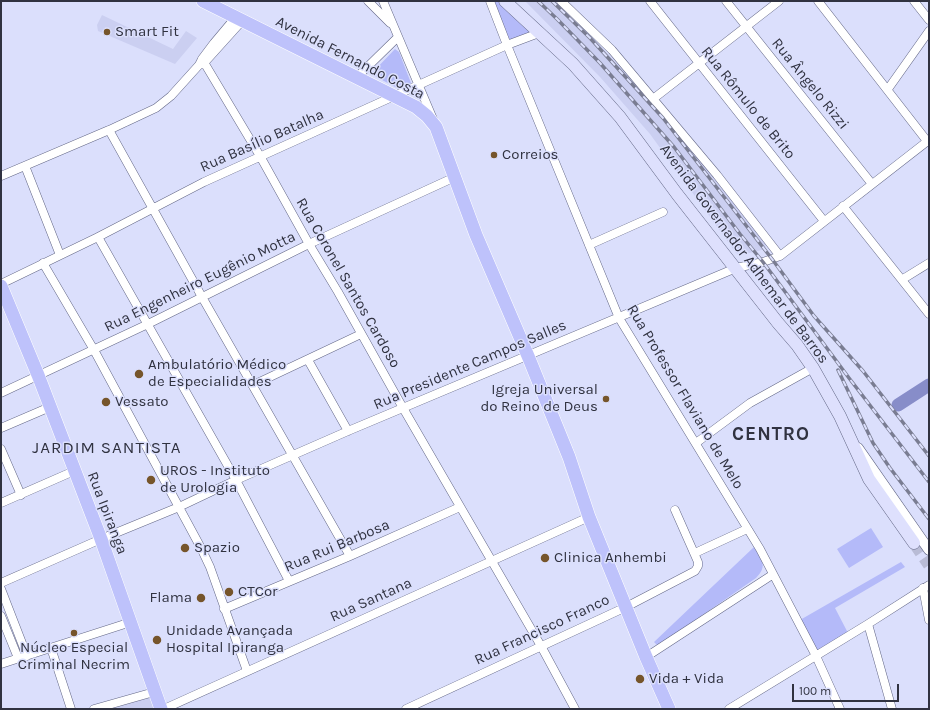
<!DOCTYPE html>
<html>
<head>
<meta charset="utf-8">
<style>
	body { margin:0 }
	#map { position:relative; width:930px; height:710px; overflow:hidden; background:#dbdffc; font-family:Karla,sans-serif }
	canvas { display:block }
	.frame { position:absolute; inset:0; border:2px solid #303240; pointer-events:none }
	.scale { position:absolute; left:792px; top:684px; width:107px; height:18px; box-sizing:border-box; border:2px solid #303240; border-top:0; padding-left:5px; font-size:12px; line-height:14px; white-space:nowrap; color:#303240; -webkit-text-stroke:3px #dbdffc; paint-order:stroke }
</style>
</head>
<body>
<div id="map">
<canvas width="930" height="710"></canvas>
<div class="frame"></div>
<div class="scale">100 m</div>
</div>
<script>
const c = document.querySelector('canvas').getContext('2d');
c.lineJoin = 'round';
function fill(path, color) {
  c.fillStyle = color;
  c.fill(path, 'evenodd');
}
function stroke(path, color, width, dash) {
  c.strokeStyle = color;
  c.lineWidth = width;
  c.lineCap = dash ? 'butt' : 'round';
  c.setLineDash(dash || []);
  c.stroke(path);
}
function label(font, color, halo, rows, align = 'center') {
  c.font = font + ' Karla,sans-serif';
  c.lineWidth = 3;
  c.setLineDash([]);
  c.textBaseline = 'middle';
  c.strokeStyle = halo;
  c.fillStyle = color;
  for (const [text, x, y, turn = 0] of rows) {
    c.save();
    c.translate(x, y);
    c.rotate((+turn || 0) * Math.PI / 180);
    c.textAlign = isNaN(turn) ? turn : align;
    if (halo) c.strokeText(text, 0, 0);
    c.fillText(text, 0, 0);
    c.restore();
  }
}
const built = new Path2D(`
	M525 1H556L586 30 662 113 685 141 765 242 766 249 741 255 736 253 650 134 600 77Z
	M102 15 173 49 186 31 197 38 175 64 98 31 97 25Z
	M151 696 155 709H107Z`);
const green = new Path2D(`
	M494 1H498L531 32 507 41Z
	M395 49 399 52 411 83 403 89 397 88 371 74Z
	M871 528 883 547 849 568 837 549Z
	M754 547C762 560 768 566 756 578L658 646 654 642Z
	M901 562 905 567 835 608 848 633 818 651 800 620Z`);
const river = new Path2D(`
	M898 405 929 385`);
const secondaryTunnel = new Path2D(`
	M914 543 929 565`);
const minor = new Path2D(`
	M368 1 390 23
	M383 1 433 119
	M490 1 507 45 619 318 760 549 816 656 840 709
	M561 1 612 50 717 175 780 256
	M650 1 824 221
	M726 1 872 184
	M818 1 927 141
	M914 1 929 20
	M202 59 260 156 309 244 338 292 403 408 541 646 575 709
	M202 64 205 62 242 21
	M356 78 398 37
	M888 89 929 31
	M653 99 779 1
	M109 130 202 297 350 556
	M25 166 60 255
	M1 176 109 130 156 108 171 96 199 65 202 59 214 43 235 18
	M843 206 929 314
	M98 237 236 480 289 581
	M589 245 663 212
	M43 263 94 350 201 548 210 567 247 671
	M903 279 929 263
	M1 284 98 237 204 182 507 45 539 33
	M308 360 348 431
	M253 385 361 334
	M1 393 148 324 309 244 455 177
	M1 428 50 407
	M696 443 750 403 813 368
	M1 449 21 495
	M1 503 74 471
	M695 553 747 529
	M1 583 101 539 179 507 236 480 348 431 736 268 763 262 780 256 929 140
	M923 588 929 620
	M1 589 27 656
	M224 609 350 556 460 507
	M1 616 18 658
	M868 624 892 709
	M51 648 71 709
	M646 657 772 575
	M1 664 131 622
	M94 709 154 692
	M164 709 589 517
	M406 709 626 607 695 571 698 566V562L675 510
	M729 709 868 624 929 585`);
const tertiary = new Path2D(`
	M858 448 929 550`);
const secondary = new Path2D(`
	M505 1 573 64 620 117 677 194 778 323 797 345 813 368 840 416 869 479 914 543`);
const primary = new Path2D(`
	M203 1 416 107 427 116 436 127 476 235 528 356 569 457 589 517 646 657 669 709
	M1 286 38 375 101 539 161 709`);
const rail = new Path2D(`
	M538 1 557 19 600 63 674 147 740 234 763 262 849 378 929 482
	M552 1 590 38 663 118 772 259 814 316 863 371 929 456
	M838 370 873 443 890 468 929 519`);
const markers = [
	[107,32,4,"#76552b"],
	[494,155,4,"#76552b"],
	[139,374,5,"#76552b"],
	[606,399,4,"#76552b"],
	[106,402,5,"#76552b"],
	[151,480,5,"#76552b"],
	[185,548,5,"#76552b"],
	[545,558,5,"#76552b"],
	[229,592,5,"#76552b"],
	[201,598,5,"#76552b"],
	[74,633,4,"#76552b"],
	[157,640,5,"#76552b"],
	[640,679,5,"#76552b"]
];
const poiNames = [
	["Smart Fit",115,32],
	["Correios",502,155],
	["Ambulatório Médico",148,365],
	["de Especialidades",148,382],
	["Igreja Universal",598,390,"right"],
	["do Reino de Deus",598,407,"right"],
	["Vessato",115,402],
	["UROS - Instituto",160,471],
	["de Urologia",160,488],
	["Spazio",194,548],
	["Clinica Anhembi",554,558],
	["CTCor",238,592],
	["Flama",192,598,"right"],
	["Unidade Avançada",166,631],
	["Hospital Ipiranga",166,648],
	["Núcleo Especial",74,648,"center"],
	["Criminal Necrim",74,665,"center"],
	["Vida + Vida",649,679]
];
const streetNames = [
	["Avenida Fernando Costa",350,58,27],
	["Rua Ângelo Rizzi",810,84,51],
	["Rua Rômulo de Brito",748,103,51],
	["Rua Basílio Batalha",262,141,-24],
	["Avenida Governador Adhemar de Barros",744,254,53],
	["Rua Engenheiro Eugênio Motta",200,282,-26],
	["Rua Coronel Santos Cardoso",348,283,60],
	["Rua Presidente Campos Salles",470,365,-23],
	["Rua Professor Flaviano de Melo",685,397,59],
	["Rua Ipiranga",107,513,69],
	["Rua Rui Barbosa",337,546,-23],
	["Rua Santana",371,600,-24],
	["Rua Francisco Franco",542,630,-25]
];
const quarterNames = [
	["JARDIM SANTISTA",107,448]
];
const districtNames = [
	["CENTRO",771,435]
];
fill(built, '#cbcff1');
fill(green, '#b4baf9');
stroke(river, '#878dc9', 13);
stroke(secondaryTunnel, '#b9bcd6', 12, [12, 6]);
stroke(minor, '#636786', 9);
stroke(tertiary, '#636786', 11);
stroke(secondary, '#636786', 13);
stroke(primary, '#fff', 14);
stroke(minor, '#fff', 8);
stroke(tertiary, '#fff', 10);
stroke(secondary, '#dee0fd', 12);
stroke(primary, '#bec2fb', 13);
stroke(rail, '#7a7d92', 3.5);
stroke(rail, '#dbdffc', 2, [6]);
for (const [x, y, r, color] of markers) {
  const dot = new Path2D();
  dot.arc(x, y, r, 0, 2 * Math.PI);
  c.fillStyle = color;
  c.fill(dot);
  stroke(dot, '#dbdffc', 1.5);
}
label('15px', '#303240', '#dbdffc', poiNames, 'left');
label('15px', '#303240', '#dbdffc', streetNames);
c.letterSpacing = '1px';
label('17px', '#303240', '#dbdffc', quarterNames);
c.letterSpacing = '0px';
c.letterSpacing = '1px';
label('bold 19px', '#303240', '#dbdffc', districtNames);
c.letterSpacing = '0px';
</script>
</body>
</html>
